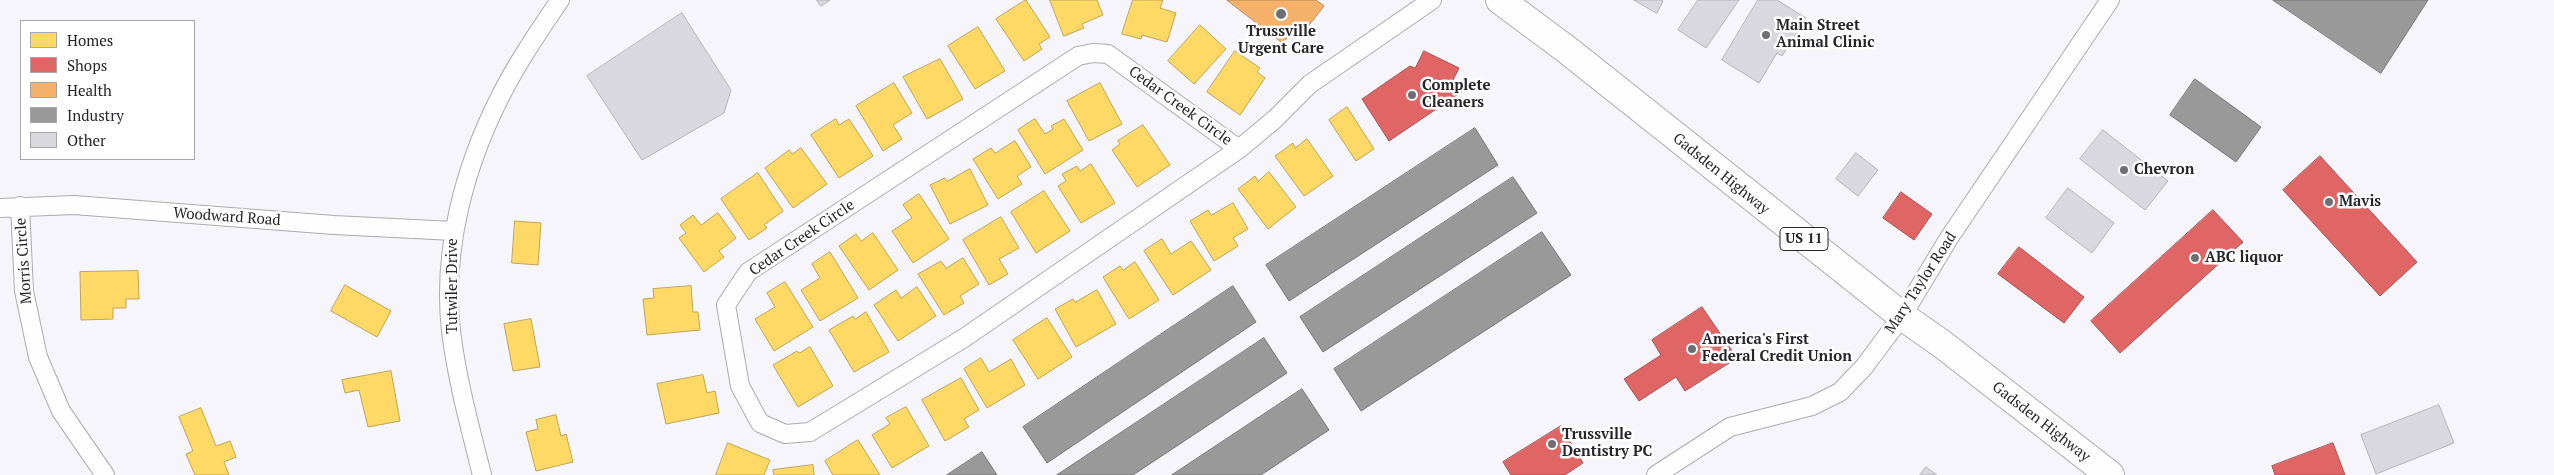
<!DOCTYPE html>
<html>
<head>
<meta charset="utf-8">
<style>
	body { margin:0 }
	#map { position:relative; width:2554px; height:475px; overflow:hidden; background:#f6f5fc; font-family:"PT Serif",serif }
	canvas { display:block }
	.legend { position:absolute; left:20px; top:20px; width:175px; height:140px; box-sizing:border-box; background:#fff; border:1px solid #a8a8aa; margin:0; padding:6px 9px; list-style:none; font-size:15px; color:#25252b }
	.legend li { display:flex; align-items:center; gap:10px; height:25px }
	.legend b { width:25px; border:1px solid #a8a8aa }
</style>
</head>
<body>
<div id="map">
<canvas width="2554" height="475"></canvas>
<ul class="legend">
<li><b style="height:14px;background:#ffd966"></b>Homes</li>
<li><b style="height:14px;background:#e06666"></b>Shops</li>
<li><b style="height:14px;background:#f6b26b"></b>Health</li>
<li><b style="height:14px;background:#999"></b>Industry</li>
<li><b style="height:14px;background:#d9d8de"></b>Other</li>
</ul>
</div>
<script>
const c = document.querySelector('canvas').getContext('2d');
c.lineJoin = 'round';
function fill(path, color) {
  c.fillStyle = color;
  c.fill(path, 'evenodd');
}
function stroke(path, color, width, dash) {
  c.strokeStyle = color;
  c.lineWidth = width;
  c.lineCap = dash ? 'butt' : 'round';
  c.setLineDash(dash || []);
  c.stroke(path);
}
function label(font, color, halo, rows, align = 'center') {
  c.font = font + ' "PT Serif",serif';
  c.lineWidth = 5;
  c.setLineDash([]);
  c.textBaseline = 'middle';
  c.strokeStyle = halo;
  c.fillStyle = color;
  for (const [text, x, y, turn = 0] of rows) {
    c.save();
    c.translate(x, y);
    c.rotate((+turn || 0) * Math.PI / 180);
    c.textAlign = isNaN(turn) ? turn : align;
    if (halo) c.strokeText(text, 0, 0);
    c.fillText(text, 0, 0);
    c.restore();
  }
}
const homes = new Path2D(`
	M1026 0 1050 37 1039 44 1042 49 1024 61 996 19Z
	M1050 0H1097L1103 15 1082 24 1084 28 1064 36Z
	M1133 0H1163L1160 8 1176 13 1167 42 1142 35 1141 39 1122 34Z
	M1200 25 1226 49 1194 84 1168 61Z
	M978 27 1005 71 975 89 948 46Z
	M1235 51 1260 68 1257 72 1265 78 1240 115 1207 92Z
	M940 59 963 99 927 119 903 77Z
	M894 83 912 113 893 125 902 139 883 151 856 106Z
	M1100 83 1122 124 1089 141 1067 101Z
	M1347 107 1374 149 1356 161 1329 120Z
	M836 119 839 125 849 119 873 156 839 178 811 135Z
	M1035 119 1045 134 1053 129 1051 126 1064 119 1083 150 1045 174 1018 130Z
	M1143 125 1170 165 1137 187 1112 150 1120 144 1118 141Z
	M1307 139 1333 176 1304 196 1275 156 1293 143 1295 148Z
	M1015 141 1031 167 1017 176 1022 184 998 199 973 159 991 148 995 153Z
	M801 148 827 184 793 208 765 168 789 150 792 154Z
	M1091 164 1115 203 1081 223 1058 186 1066 181 1062 174 1077 166 1080 171Z
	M970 169 988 205 950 224 930 185 945 178 947 181Z
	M1269 172 1296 207 1268 229 1238 189 1255 176 1258 181Z
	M758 173 783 211 764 225 767 228 749 240 721 199Z
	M1044 191 1070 231 1036 253 1011 212Z
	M919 194 949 239 913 263 892 231 912 218 903 205Z
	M1233 203 1248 229 1233 238 1238 246 1214 261 1190 221 1208 210 1211 215Z
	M718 213 736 238 719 251 724 257 704 272 679 238 686 233 680 225 693 215 701 225Z
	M1001 217 1019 248 999 259 1008 274 989 285 963 240Z
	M515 221 541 223 538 265 512 263Z
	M873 233 898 270 869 290 839 246 856 234 861 241Z
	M1162 239 1171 254 1191 241 1211 270 1173 295 1144 251Z
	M830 252 858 298 820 321 801 290 820 278 812 264Z
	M963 258 979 284 960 296 964 303 944 315 918 274 941 261 946 268Z
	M1135 262 1159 300 1129 319 1103 277 1120 266 1123 270Z
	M138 271 139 299H126V308H113V319L81 320 80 272Z
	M785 282 813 327 774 351 755 319 775 307 767 293Z
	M345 285 391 311 377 337 331 311Z
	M691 286 693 312H698L700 330 647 335 643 299 654 298 653 289Z
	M917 287 936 316 898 341 874 305 896 290 901 298Z
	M1097 290 1116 324 1076 347 1055 309 1073 299 1075 302Z
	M866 312 889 352 854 372 829 330 853 316 855 319Z
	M1047 318 1072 357 1038 379 1013 340Z
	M531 319 540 367 513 371 504 324Z
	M810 347 833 386 798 407 773 365 797 351 799 353Z
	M981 358 989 372 1011 359 1025 385 987 408 964 369Z
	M391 371 400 421 368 427 359 390 345 393 342 380Z
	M703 375 707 393 715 391 719 413 666 424 657 384Z
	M961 378 979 410 964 419 969 427 945 441 922 400Z
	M906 407 929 446 892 468 872 435 890 424 886 418Z
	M201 408 216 446 230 441 236 457 224 462 229 475H195L186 454 193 451 179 417Z
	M556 415 561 436 566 434 573 462 536 471 526 432 538 429 536 420Z
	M858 440 880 475H833L825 461Z
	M728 443 770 460 764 475H716Z
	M813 465 814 475H774L773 470Z`);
const shops = new Path2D(`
	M1424 51 1459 68 1451 84 1463 91 1389 141 1362 99 1410 66 1415 68Z
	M2320 156 2417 262 2380 296 2283 190Z
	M1901 192 1932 214 1914 240 1883 218Z
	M2213 210 2243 242 2120 353 2091 321Z
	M2019 247 2084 297 2064 323 1998 274Z
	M1702 307 1737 358 1685 391 1676 377 1639 401 1624 379 1661 355 1652 340Z
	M1561 426 1583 463 1565 475H1511L1503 462Z
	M2333 443 2345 475H2275L2272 466Z`);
const health = new Path2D(`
	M1227 0H1316L1324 6 1306 29 1298 23 1283 43Z`);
const industry = new Path2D(`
	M2273 0H2428L2381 73Z
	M2195 79 2261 127 2236 162 2170 115Z
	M1475 128 1498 165 1289 301 1266 265Z
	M1513 177 1537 213 1323 352 1300 317Z
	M1542 232 1571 275 1361 411 1334 369Z
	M1233 286 1256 322 1047 463 1023 427Z
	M1264 338 1287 373 1133 475H1057Z
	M1302 389 1329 430 1261 475H1172Z
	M982 452 997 475H947Z`);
const building = new Path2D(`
	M817 0H830L821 6Z
	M1634 0H1661L1663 1 1657 13Z
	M1698 0H1739L1706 48 1678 30Z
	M1758 0H1777L1806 18 1782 56 1777 53 1759 83 1722 60Z
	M682 13 731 90 724 113 642 160 587 76Z
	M2103 130 2168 181 2145 210 2080 159Z
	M1856 153 1878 170 1858 196 1836 179Z
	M2068 188 2114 223 2092 253 2046 218Z
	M2439 405 2454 443 2376 474 2361 435Z
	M1926 467 1937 475H1920Z`);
const minor = new Path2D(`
	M1093 53 1108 54 1239 149 964 338 810 432 785 434 760 423 740 386 726 305 748 272 1078 56Z
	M1239 149 1275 119 1310 84 1432 0
	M20 206 24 291 38 357 61 411 105 475
	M0 208 74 205 334 225 454 231
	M482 475C470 427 457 380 451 331 442 251 464 168 500 97 517 63 539 31 560 0
	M1656 475 1730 427 1812 406 1840 392 1864 367 1902 316 1949 238 2110 0`);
const primary = new Path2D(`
	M1500 0 1566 49 1902 316 1942 344 2110 475`);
const markers = [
	[1281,14,6,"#6e6e74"],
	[1766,35,5,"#6e6e74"],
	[1412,95,5,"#6e6e74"],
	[2124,170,5,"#6e6e74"],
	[2329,202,5,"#6e6e74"],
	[2195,258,5,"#6e6e74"],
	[1692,349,5,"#6e6e74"],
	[1552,444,5,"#6e6e74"]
];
const shields = [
	[1804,239,48]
];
const shieldNames = [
	["US 11",1804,239]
];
const poiNames = [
	["Main Street",1776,26],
	["Animal Clinic",1776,43],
	["Trussville",1281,32,"center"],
	["Urgent Care",1281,49,"center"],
	["Complete",1422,86],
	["Cleaners",1422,103],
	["Chevron",2134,170],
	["Mavis",2339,202],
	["ABC liquor",2205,258],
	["America's First",1702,340],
	["Federal Credit Union",1702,357],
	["Trussville",1562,435],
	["Dentistry PC",1562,452]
];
const streetNames = [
	["Cedar Creek Circle",1180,106,36],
	["Gadsden Highway",1721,174,39],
	["Woodward Road",227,217,4],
	["Cedar Creek Circle",802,238,-34],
	["Morris Circle",24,261,-94],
	["Mary Taylor Road",1921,283,-57],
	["Tutwiler Drive",453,286,-90],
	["Gadsden Highway",2041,422,38]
];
fill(homes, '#ffd966');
stroke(homes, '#bea354', 1);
fill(shops, '#e06666');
stroke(shops, '#a85254', 1);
fill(health, '#f6b26b');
stroke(health, '#b78858', 1);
fill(industry, '#999');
stroke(industry, '#767678', 1);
fill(building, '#d9d8de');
stroke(building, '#b3b3b8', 1);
stroke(minor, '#ababb0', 20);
stroke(primary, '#ababb0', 30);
stroke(minor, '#fefeff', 18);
stroke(primary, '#fefeff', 28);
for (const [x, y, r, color] of markers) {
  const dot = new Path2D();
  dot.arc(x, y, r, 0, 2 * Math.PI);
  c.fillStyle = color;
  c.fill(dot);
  stroke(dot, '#fff', 2);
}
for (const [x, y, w] of shields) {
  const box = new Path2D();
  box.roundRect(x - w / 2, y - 11.5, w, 23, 4);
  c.fillStyle = '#fff';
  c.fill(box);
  stroke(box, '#25252b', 1);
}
label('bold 14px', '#25252b', null, shieldNames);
label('bold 15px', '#25252b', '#fff', poiNames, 'left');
label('15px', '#25252b', '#fff', streetNames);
</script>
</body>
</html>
